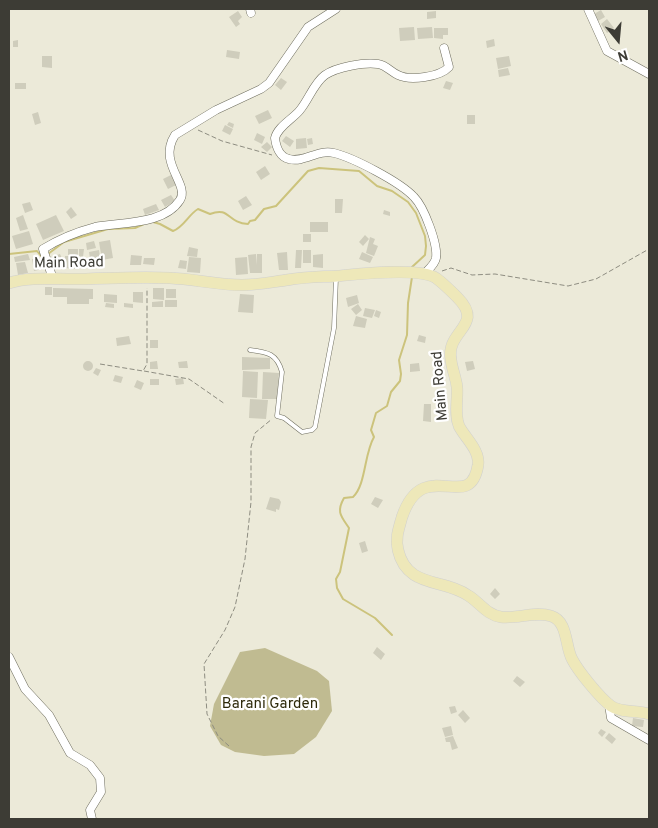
<!DOCTYPE html>
<html>
<head>
<meta charset="utf-8">
<style>
	body { margin:0 }
	#map { position:relative; width:658px; height:828px; overflow:hidden; background:#ecead9; font-family:Overpass,sans-serif }
	canvas { display:block }
	.frame { position:absolute; inset:0; border:10px solid #3d3c35; pointer-events:none }
	.north { position:absolute; left:593px; top:15px; width:50px; height:50px; -webkit-text-stroke:4px #fff; paint-order:stroke; rotate:163deg; font-size:14px; font-weight:700; line-height:20px; text-align:center; color:#3d3c35 }
	.north::after { content:''; display:block; margin:auto; width:18px; height:22px; background:#3d3c35; clip-path:polygon(50% 0,100% 100%,50% 72%,0 100%) }
</style>
</head>
<body>
<div id="map">
<canvas width="658" height="828"></canvas>
<div class="frame"></div>
<div class="north">N</div>
</div>
<script>
const c = document.querySelector('canvas').getContext('2d');
c.lineJoin = 'round';
function fill(path, color) {
  c.fillStyle = color;
  c.fill(path, 'evenodd');
}
function stroke(path, color, width, dash) {
  c.strokeStyle = color;
  c.lineWidth = width;
  c.lineCap = dash ? 'butt' : 'round';
  c.setLineDash(dash || []);
  c.stroke(path);
}
function label(font, color, halo, rows, align = 'center') {
  c.font = font + ' Overpass,sans-serif';
  c.lineWidth = 4.5;
  c.setLineDash([]);
  c.textBaseline = 'middle';
  c.strokeStyle = halo;
  c.fillStyle = color;
  for (const [text, x, y, turn = 0] of rows) {
    c.save();
    c.translate(x, y);
    c.rotate((+turn || 0) * Math.PI / 180);
    c.textAlign = isNaN(turn) ? turn : align;
    if (halo) c.strokeText(text, 0, 0);
    c.fillText(text, 0, 0);
    c.restore();
  }
}
const green = new Path2D(`
	M265 648 317 671 329 681 332 711 316 737 294 754 264 756 235 752 221 745 210 726 214 704 240 652Z`);
const stream = new Path2D(`
	M153 222 160 224 173 231C184 227 188 215 198 209L210 214C230 206 227 223 248 224L250 221 255 220 264 209 276 206 308 171 319 168 359 171 377 186 392 191 408 202 416 213 425 236 426 246 425 255 412 267
	M9 254 37 251 41 256 43 255
	M48 254 64 242 108 229 135 228 144 224
	M392 635 375 618 343 599 337 588 336 579 340 572 349 528C341 516 336 512 344 498L353 497C366 485 364 454 374 437L371 430 376 413 387 406 391 392 400 381 401 374 399 360 407 335 408 303 412 277`);
const building = new Path2D(`
	M601 10 605 17 598 21 594 14Z
	M238 11 242 17 238 21 240 24 236 27 229 17Z
	M436 11V18L427 19V12Z
	M607 19 614 28 607 33 601 24Z
	M414 27 415 40 400 41 399 28Z
	M432 27 433 38 418 39 417 28Z
	M434 28H448V35H443V39L434 38Z
	M494 39 495 46 487 48 486 41Z
	M18 40V47H13V41Z
	M227 50 240 52 239 59 226 57Z
	M42 56H52V68L42 67Z
	M509 56 511 66 498 69 496 58Z
	M508 68 510 75 499 77 498 70Z
	M281 78 287 82 281 90 275 85Z
	M446 81 453 83 450 90 443 88Z
	M15 83H26V89H15Z
	M268 110 272 118 259 124 255 116Z
	M38 112 41 123 35 125 32 114Z
	M467 115H475V124H467Z
	M229 122 234 124 233 128 227 125Z
	M225 125 233 129 230 135 222 131Z
	M257 133 265 137 262 144 254 140Z
	M286 136 294 141 290 147 282 141Z
	M306 138 307 148 296 149V139Z
	M312 138 313 144 308 145 307 139Z
	M267 142 272 147 267 152 261 147Z
	M265 166 270 174 261 180 256 172Z
	M171 175 176 185 168 189 163 179Z
	M171 195 175 201 165 207 161 200Z
	M246 196 252 205 243 210 238 201Z
	M335 199H343L342 213H335Z
	M30 202 33 210 25 213 22 204Z
	M156 204 159 210 145 215 143 209Z
	M71 207 77 215 71 219 66 212Z
	M384 210 390 212V216L383 214Z
	M23 215 28 229 20 231 16 218Z
	M56 215 64 231 43 240 36 224Z
	M310 222H328V232H310Z
	M29 231 33 244 16 249 12 236Z
	M303 234H311V242H303Z
	M365 235 369 239 363 246 359 242Z
	M370 237 375 239 373 244 378 246 374 256 366 253Z
	M110 240 113 258 102 260 99 242Z
	M94 241 96 248 87 250 86 243Z
	M189 247 198 249 197 257 187 256Z
	M68 249H78V256L68 255Z
	M79 249H84L83 257 79 256Z
	M99 250 101 263 91 265 89 252Z
	M296 250H302L301 268H295Z
	M303 250H311V263H303Z
	M287 252 288 270H279L277 253Z
	M362 252 373 257 370 263 359 259Z
	M28 254 30 260 15 262 14 257Z
	M60 254 63 261 54 265 51 257Z
	M256 254V265L257 254H262V273H250L248 255Z
	M323 254V268L313 267V255Z
	M131 255 142 256 141 265H130Z
	M65 256H76V269L65 268Z
	M189 257 201 258 200 273 187 272Z
	M247 257 248 274 236 275 235 258Z
	M40 258 42 269 34 271 32 259Z
	M144 258H155L154 265 143 264Z
	M180 260 187 261 186 269 178 268Z
	M25 262 28 273 18 275 16 263Z
	M45 287H52V295H45Z
	M53 288 93 289V299H89V304H67V297H53Z
	M153 288H164V300L153 299Z
	M166 289H176V298H166Z
	M133 292H143V303L133 302Z
	M104 294 117 295V303L104 302Z
	M240 294 254 295 253 313 238 312Z
	M357 295 359 303 348 307 346 298Z
	M165 300H177V307H165Z
	M163 301V307H152V302Z
	M106 303 114 304V308L105 307Z
	M124 303 133 304V308L124 307Z
	M358 304 362 310 356 315 351 309Z
	M365 308 375 310 372 318 363 316Z
	M376 310 381 312 379 318 374 316Z
	M356 316 367 319 365 328 353 326Z
	M419 335 426 337 425 343 417 341Z
	M129 336 131 344 117 346 116 338Z
	M150 340H158V348H150Z
	M242 357 270 358V369L242 370Z
	M83 366a5 5 0 1 1 10 0a5 5 0 1 1-10 0Z
	M157 361 158 369H150V362Z
	M187 361 188 368H179L178 362Z
	M473 361 475 369 467 371 465 362Z
	M419 363 420 371 410 372V364Z
	M96 368 101 370 98 376 93 373Z
	M243 371 258 372 257 398 242 397Z
	M263 372 279 373 277 399H262Z
	M115 375 123 377 121 383 113 381Z
	M183 378 184 384 176 385 175 379Z
	M150 379H159V385H150Z
	M137 380 144 383 141 390 134 387Z
	M250 399 268 400 266 419 249 418Z
	M424 404H431V422L423 421Z
	M270 497 279 499 281 502 279 510 276 509V512L266 509Z
	M375 497 383 500 378 508 371 504Z
	M365 541 368 551 362 553 359 543Z
	M495 588 500 594 495 599 490 594Z
	M377 647 385 654 381 660 373 653Z
	M517 676 525 682 520 687 513 681Z
	M455 706 457 712 451 714 449 707Z
	M463 710 470 718 465 723 458 715Z
	M633 718 644 720 643 727 632 726Z
	M451 726 453 735 445 737 442 728Z
	M601 729 606 732 602 737 598 733Z
	M609 733 616 739 612 744 605 738Z
	M453 736 458 748 452 750 450 742H446L445 738Z`);
const path = new Path2D(`
	M198 130 222 141 272 155
	M442 271 451 268 472 275 495 274 568 286 596 279 649 249
	M100 364 143 371 147 364V288
	M144 371 189 379 225 404
	M229 746 218 736 207 714 204 664 225 630 235 607 245 559 251 502V447L255 433 272 419`);
const lane = new Path2D(`
	M250 350C268 352 277 354 282 372L277 416 284 418 302 432 312 430 315 427 334 328 336 278`);
const street = new Path2D(`
	M250 9 251 13
	M588 9 607 51 649 74
	M425 273C429 269 435 264 436 258 438 244 424 207 414 197 400 182 354 158 334 153 317 149 305 163 289 159 280 157 276 147 275 138 278 126 293 119 300 110 309 99 314 83 325 75 337 67 364 62 378 64 386 65 391 72 398 75 410 81 440 77 449 67L444 48
	M53 279 43 249C59 239 76 232 95 227 122 222 164 225 180 200 190 184 157 163 175 135L216 110 261 89 269 83 308 27 336 9
	M9 657 25 689 49 715 70 753 90 765 100 778 101 792 90 810 92 819
	M609 705 611 718 649 740`);
const primary = new Path2D(`
	M9 283C28 277 50 279 70 279 103 279 137 276 170 278 194 279 218 285 242 285 257 285 272 282 287 280 303 277 320 277 337 276 359 274 419 267 436 278 444 284 450 290 457 297 486 326 445 330 451 360 452 369 456 378 457 387 458 400 454 414 459 426 465 438 480 450 478 465 470 516 424 453 402 517 399 528 395 538 398 550 407 589 444 578 469 596 480 603 487 615 501 617 517 619 535 611 551 616 568 621 565 646 572 659 578 671 600 698 611 706 621 713 638 710 649 714`);
const streetNames = [
	["Main Road",69,264,-1],
	["Main Road",441,386,-95]
];
const parkNames = [
	["Barani Garden",270,705]
];
fill(green, '#c0bb91');
stroke(stream, '#ccc37c', 2);
fill(building, '#cfcdbc');
stroke(lane, '#6e6d5e', 5);
stroke(street, '#6e6d5e', 9);
stroke(primary, '#d0d0cf', 12);
stroke(path, '#8d8c80', 1, [5, 2.5]);
stroke(lane, '#fff', 4);
stroke(street, '#fff', 8);
stroke(primary, '#eee8b9', 11);
label('15px', '#3d3c35', '#fff', streetNames);
label('15px', '#2e2a0a', '#fff', parkNames);
</script>
</body>
</html>
